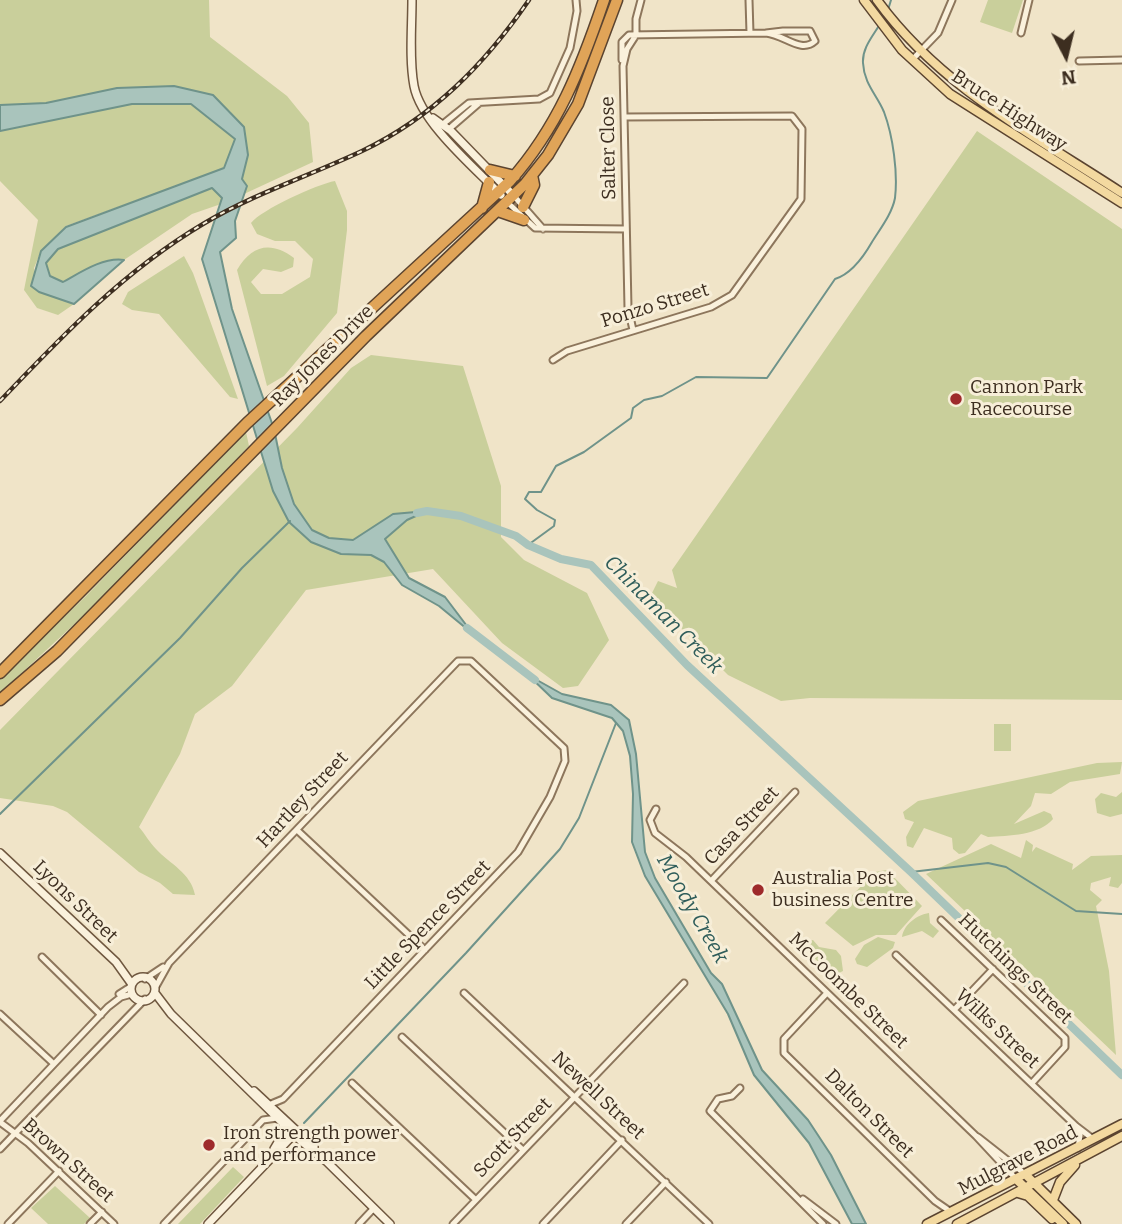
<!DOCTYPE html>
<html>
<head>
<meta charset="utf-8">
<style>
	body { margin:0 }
	#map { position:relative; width:1122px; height:1224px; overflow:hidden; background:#f0e4c8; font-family:Bitter,serif }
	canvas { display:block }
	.north { position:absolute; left:1031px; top:21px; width:70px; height:70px; -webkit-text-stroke:5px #f7eed8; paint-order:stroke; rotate:173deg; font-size:19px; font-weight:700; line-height:28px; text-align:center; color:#3d2e20 }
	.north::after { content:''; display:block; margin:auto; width:24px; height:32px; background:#3d2e20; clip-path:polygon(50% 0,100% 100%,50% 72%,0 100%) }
</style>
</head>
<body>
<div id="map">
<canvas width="1122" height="1224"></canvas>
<div class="north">N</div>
</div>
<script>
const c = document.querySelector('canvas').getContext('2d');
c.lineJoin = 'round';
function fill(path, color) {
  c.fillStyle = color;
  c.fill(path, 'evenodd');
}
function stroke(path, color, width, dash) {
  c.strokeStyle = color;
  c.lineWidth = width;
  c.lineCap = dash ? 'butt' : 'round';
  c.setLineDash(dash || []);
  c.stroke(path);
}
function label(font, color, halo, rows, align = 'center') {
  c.font = font + ' Bitter,serif';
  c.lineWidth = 6;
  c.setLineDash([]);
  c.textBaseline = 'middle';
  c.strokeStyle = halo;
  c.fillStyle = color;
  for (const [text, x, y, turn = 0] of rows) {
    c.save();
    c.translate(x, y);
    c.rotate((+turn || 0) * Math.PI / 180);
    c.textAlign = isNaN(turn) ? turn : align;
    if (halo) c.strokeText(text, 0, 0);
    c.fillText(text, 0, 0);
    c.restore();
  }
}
const green = new Path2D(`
	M0 0H209L210 37 287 96 309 123 313 162 244 194 247 186 242 179 248 155 230 111 117 88 46 103 0 105Z
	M988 0H1023L1012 33 980 22Z
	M191 103 235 139 225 168 66 226 41 251 34 268 39 292 74 304 58 315 37 308 24 290 38 220 0 181V131L132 104Z
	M977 131 1122 229V700L810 698 781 701 728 675 650 597 658 581 677 588 672 570Z
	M335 181 347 211V230L337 313 284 376 267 386 237 270C251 246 270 240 294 258L293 267 281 272 263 269 251 282 261 294H282L310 277 313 259 295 241H275L257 234 251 223C261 210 317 184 335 181Z
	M212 187 222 197 221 204 192 214 124 260C103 257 81 272 64 283L50 276 46 263 58 249Z
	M184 256 193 273 238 399 230 397 159 314 132 310 122 304 128 292Z
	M371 355 463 366 501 486V537L524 560 587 593 609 640 578 686 563 688 502 643 433 569 306 590 232 686 195 714 180 754 139 827C145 834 150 843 156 849 170 864 191 873 195 895L173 894 160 883 139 872 67 812 53 806 0 798V730L297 428 351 368Z
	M246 432 249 446 95 605 0 693V678L85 597Z
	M994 724H1011V751H994Z
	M1122 762 1120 774 1070 782 1051 794 1035 793 1031 806 1014 824 1044 811 1051 814 1053 819C1040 835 1008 836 988 837L981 834 965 853 959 854 953 849 952 838 924 828 913 848 907 846 906 837 914 822 905 819 903 812 918 801 1097 763Z
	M1122 792V814L1110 817 1097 813 1095 799 1101 793 1116 797Z
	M1026 840 1033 845 1032 852 1036 847 1073 864 1072 870 1091 856 1122 855V883L1118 888 1109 886 1111 877 1091 883 1090 890 1102 900 1096 906 1109 971 1116 1055 926 874 991 844 1021 858Z
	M887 870 922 906 896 935H876L853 946 825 923 875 872Z
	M929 913 930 923 939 931 933 938 922 931 902 937C904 924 917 915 929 913Z
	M878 937 895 942 893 948 867 967 857 964 855 959 864 945Z
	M813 940 819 947 836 950 841 956 843 971 833 976 799 943Z
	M233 1167 244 1177 200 1224H178Z
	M55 1186 90 1218 84 1224H48L31 1208Z`);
const water = new Path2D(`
	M174 86 213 95 244 127 248 155 242 179 247 186 235 221 236 238 220 252 232 309 274 429 282 468 294 504 312 530 329 538 353 540 393 514 427 511 407 520 385 539 409 578 445 597 473 634 439 606 402 585 384 562 371 555 341 554 311 542 289 522 273 491 202 259 222 198 212 188 58 249 46 263 50 276 63 282C81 272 103 257 124 260L74 304 39 292 31 286 41 251 66 227 224 168 235 139 191 104H132L0 131V105L46 103 117 88Z
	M528 675 562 694 611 705 629 720 636 754 645 852 655 878 711 973 722 984 762 1070 808 1120 831 1155 866 1224H852L809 1143 754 1075 728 1014 645 876 632 842 633 794 630 756 623 731 612 718 552 698Z`);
const stream = new Path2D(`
	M888 10 891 0
	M528 545 554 526 555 520 537 510 525 499 529 492H541L556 466 584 452 631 418 633 408 644 400 662 396 696 377 767 378 835 279C851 274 864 256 872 242 880 229 892 214 895 198 898 173 893 136 884 112 877 95 864 84 863 63 862 48 873 36 880 24
	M0 814 180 638 242 568 290 521
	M911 872 988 863 1006 867 1076 911 1122 914
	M304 1123 466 953 560 849 579 818 616 723`);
const river = new Path2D(`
	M417 513 427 511 461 516 516 536 528 545 561 559 591 565 687 665 911 872 1122 1075
	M467 628 535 680`);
const street = new Path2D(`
	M749 0 750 33
	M783 31H810L815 41C801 54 785 35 766 33Z
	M1021 33 1029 0
	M636 35V19L641 0
	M622 60V42L629 35 766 33
	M912 60 938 33 952 0
	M1079 61 1122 60
	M443 124 469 103 539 99 550 93 570 48 577 11 576 0
	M449 129 479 103
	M514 196 543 229
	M507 202 535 228 626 229
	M633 330 628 308 623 66 627 49 636 35
	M553 360 567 351 711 307 732 295 801 199 802 129 792 116 624 117
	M656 809 650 820 655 833 686 857 976 1136 1016 1179
	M297 830 425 950
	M711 881 795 792
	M941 920 1065 1038V1047L1032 1083
	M896 955 1076 1126 1093 1139
	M42 957 101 1015
	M145 979 163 967
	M155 988 169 963 458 661H471L564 748 565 761 550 797 518 852 283 1099 271 1104
	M464 993 709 1224
	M827 993 784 1039V1053L935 1201 951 1212
	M119 994 130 987
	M954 1010 993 969
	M0 1014 54 1064
	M402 1037 523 1150
	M352 1083 476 1200
	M740 1088 732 1096 718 1099 710 1111 823 1224
	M0 1121 108 1007 121 997 132 994
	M0 1122 28 1143 114 1224
	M1077 1128 1080 1135 1078 1148
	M978 1137 1025 1174
	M0 1149 145 999
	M803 1199 836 1224
	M8 1224 59 1171
	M90 1224 102 1212
	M164 1224 263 1120 277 1118
	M359 1224 374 1208
	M453 1224 684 983
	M543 1224 622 1140
	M626 1224 666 1182`);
const secondary = new Path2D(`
	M412 0C412 28 409 59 414 86 421 123 475 168 501 195
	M433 118 451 131 514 196
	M0 853 116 962 131 983
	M131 989a12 12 0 1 1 24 0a12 12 0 1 1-24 0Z
	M155 993 171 1014 301 1141 326 1161
	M254 1091 314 1147
	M274 1149 284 1132 283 1125
	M324 1159 390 1224
	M208 1224 295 1133`);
const primary = new Path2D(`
	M864 0 902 50 950 94 1122 203
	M877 0C939 86 1035 136 1122 193
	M1025 1174 1076 1224
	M1016 1179 1063 1224
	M1018 1193 1028 1196 1052 1219
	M1053 1200 1060 1182 1075 1165
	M927 1224 1122 1124
	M957 1224 1122 1136`);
const highway = new Path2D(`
	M490 170 515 176
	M523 207 534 185 532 175
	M482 208 489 182
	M498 211 524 220
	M0 673 247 423 510 181C558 127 581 68 604 0
	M0 700 57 651 366 336 525 184 548 155 578 104 617 0`);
const rail = new Path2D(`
	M0 401C63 335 124 271 203 224 253 194 309 176 362 151 433 117 485 64 529 0`);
const markers = [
	[956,399,7,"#9e2a2b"],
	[758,890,7,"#9e2a2b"],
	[209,1145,7,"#9e2a2b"]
];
const streetNames = [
	["Bruce Highway",1009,111,33],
	["Salter Close",609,148,-91],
	["Ponzo Street",655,306,-17],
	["Ray Jones Drive",323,356,-45],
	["Hartley Street",303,800,-47],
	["Casa Street",742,826,-47],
	["Lyons Street",75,902,44],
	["Little Spence Street",428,925,-46],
	["Hutchings Street",1015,969,44],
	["McCoombe Street",848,991,44],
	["Wilks Street",997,1029,43],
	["Newell Street",598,1096,43],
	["Dalton Street",869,1114,45],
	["Scott Street",513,1138,-46],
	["Brown Street",68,1161,42],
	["Mulgrave Road",1018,1161,-27]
];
const poiNames = [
	["Cannon Park",970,388],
	["Racecourse",970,410],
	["Australia Post",772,879],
	["business Centre",772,901],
	["Iron strength power",223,1134],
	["and performance",223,1156]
];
const waterNames = [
	["Chinaman Creek",663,615,45],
	["Moody Creek",692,909,60]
];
fill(green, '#c9cf9b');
fill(water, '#a9c4bc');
stroke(water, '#6f938a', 2);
stroke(stream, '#6f938a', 2);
stroke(river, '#a9c4bc', 8);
stroke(street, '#8d765c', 9);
stroke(secondary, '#6f573f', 10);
stroke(primary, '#5b4430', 11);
stroke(highway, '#5b4430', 13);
stroke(street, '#faf1dc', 5);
stroke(secondary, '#faf1dc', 7);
stroke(primary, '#f3d9a0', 8);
stroke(highway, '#e0a458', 10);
stroke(rail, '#3d2e20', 4.5);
stroke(rail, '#f7eed8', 2, [5]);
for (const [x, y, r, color] of markers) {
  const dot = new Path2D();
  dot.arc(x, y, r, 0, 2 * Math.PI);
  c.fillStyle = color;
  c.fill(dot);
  stroke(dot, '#f7eed8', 2.5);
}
label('19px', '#3d2e20', '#f7eed8', streetNames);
label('19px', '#3d2e20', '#f7eed8', poiNames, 'left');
label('italic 21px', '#2f5d5a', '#f7eed8', waterNames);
</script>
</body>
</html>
